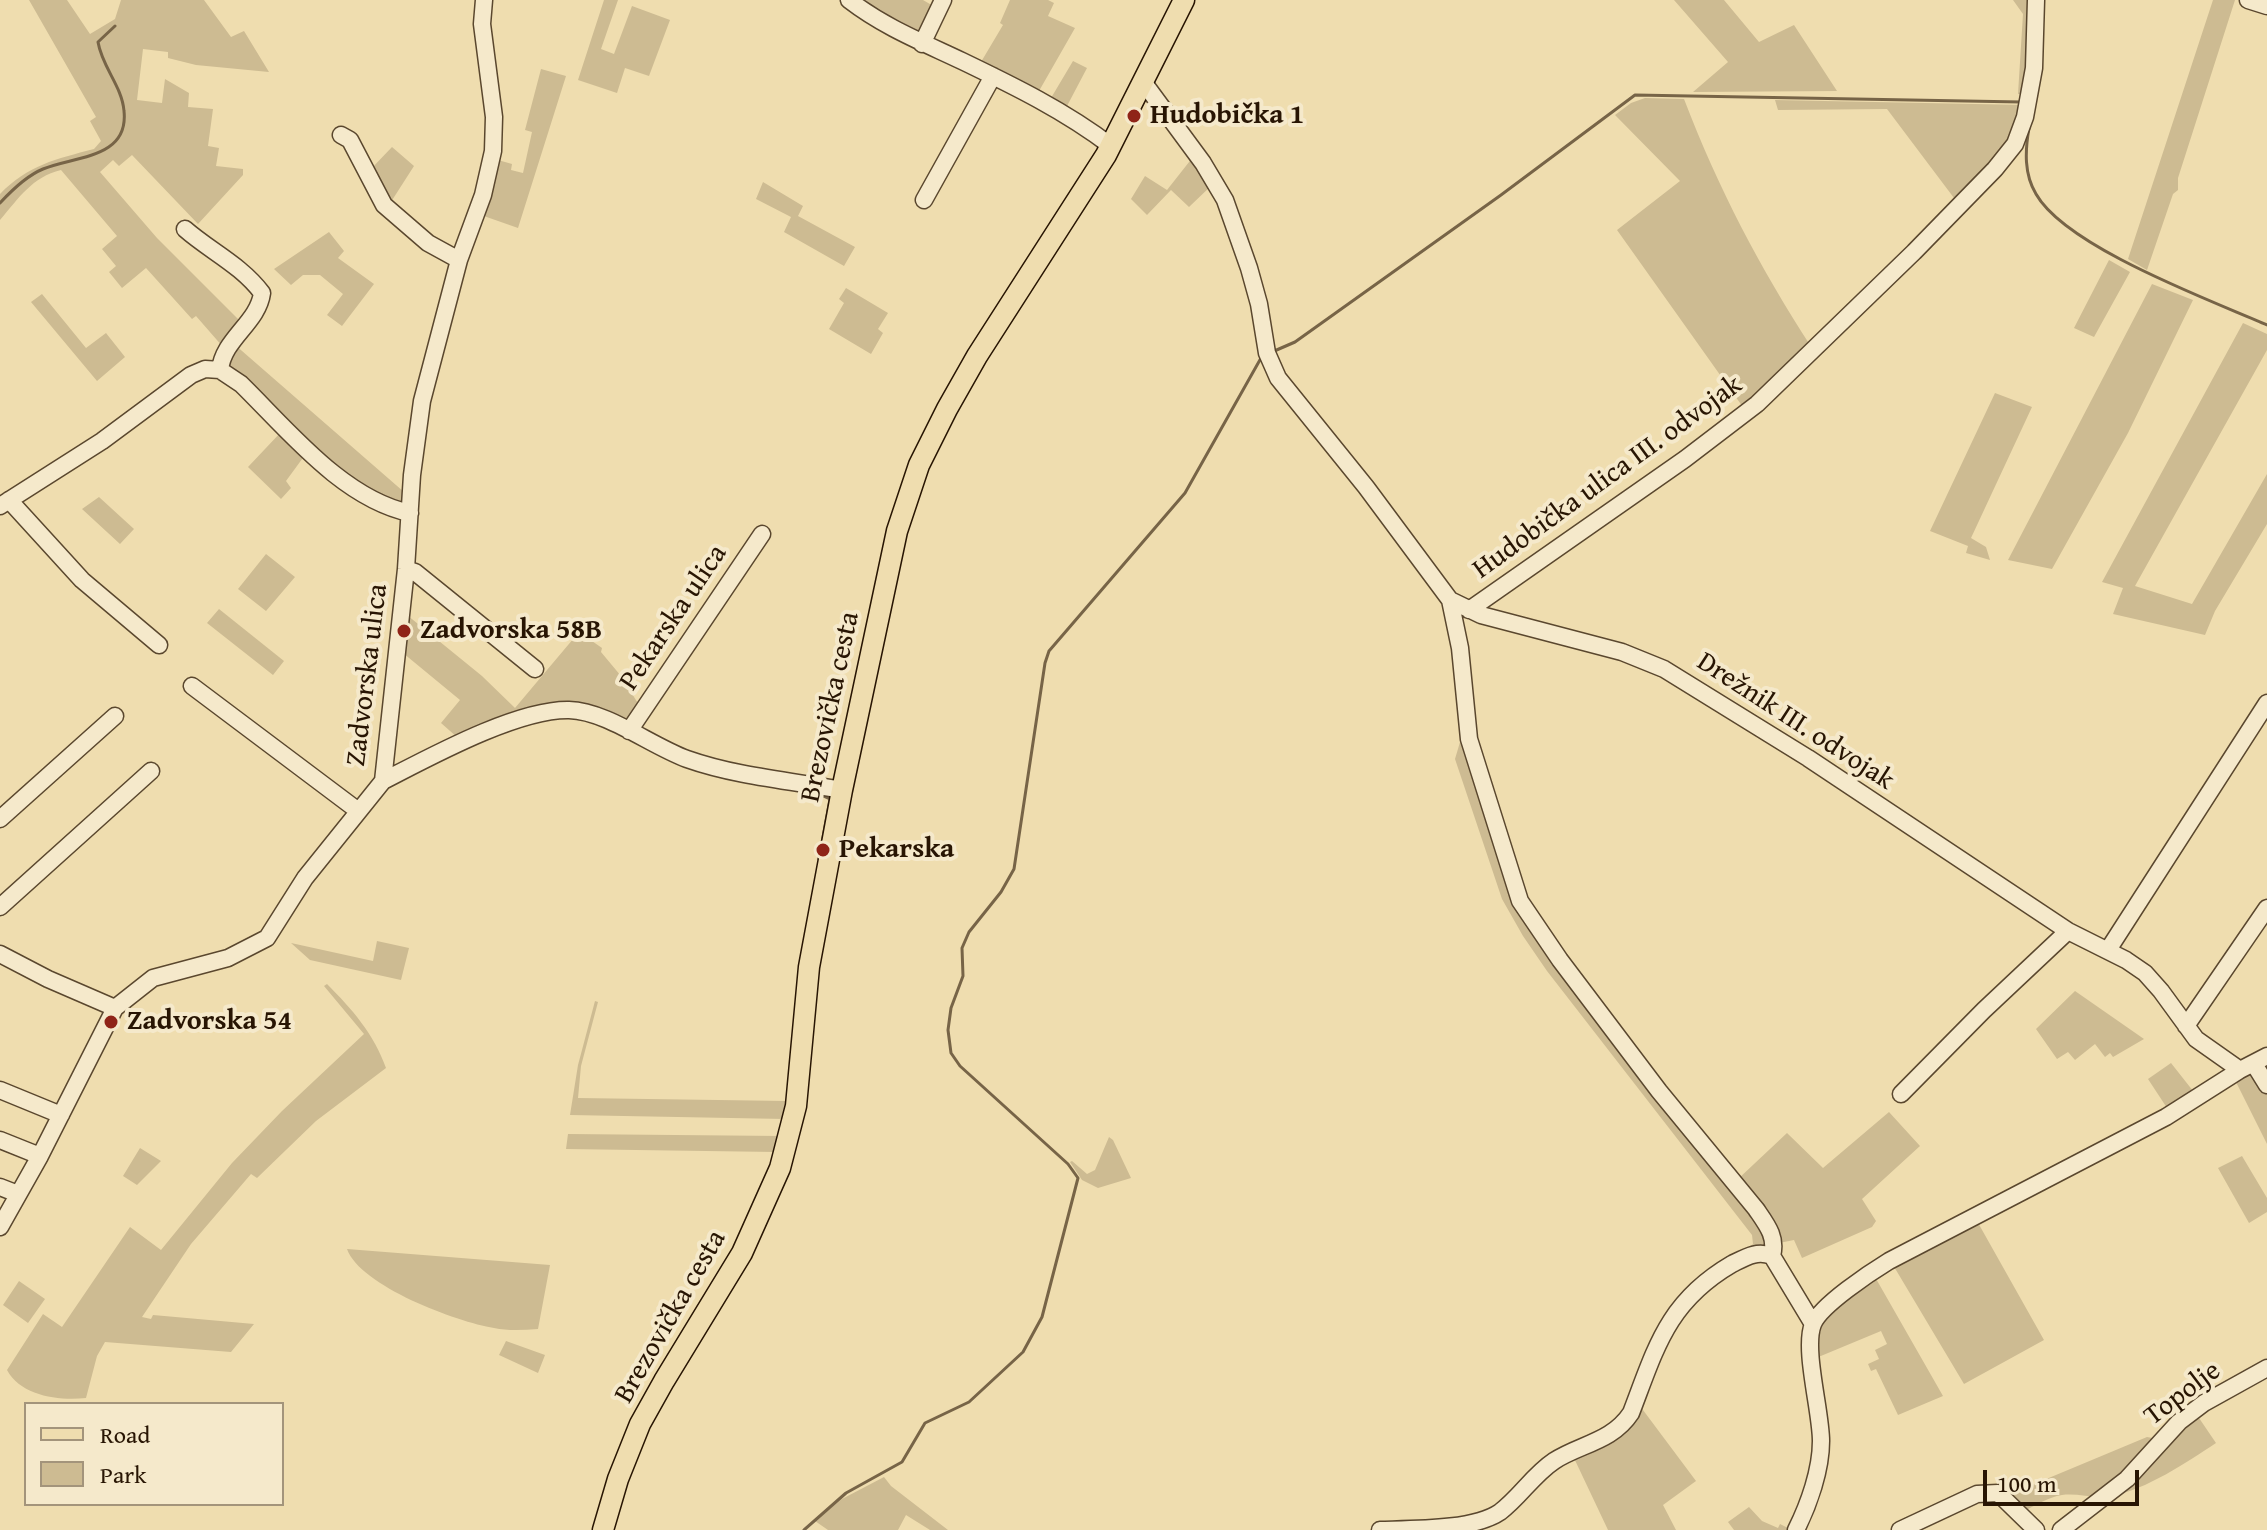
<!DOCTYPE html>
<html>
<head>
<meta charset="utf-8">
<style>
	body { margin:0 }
	#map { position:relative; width:2267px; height:1530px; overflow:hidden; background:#efddaf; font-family:"Gentium Book Plus",serif }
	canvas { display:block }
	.legend { position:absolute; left:24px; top:1402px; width:260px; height:104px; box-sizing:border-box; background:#f5e9cb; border:2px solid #a3947b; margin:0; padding:10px 14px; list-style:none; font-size:24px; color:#281503 }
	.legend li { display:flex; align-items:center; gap:16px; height:40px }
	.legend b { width:40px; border:2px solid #a3947b }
	.scale { position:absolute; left:1983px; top:1470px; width:156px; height:36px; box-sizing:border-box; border:4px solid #281503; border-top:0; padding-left:10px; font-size:24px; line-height:28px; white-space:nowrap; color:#281503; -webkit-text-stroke:6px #f5e9cb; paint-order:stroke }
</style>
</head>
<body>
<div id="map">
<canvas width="2267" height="1530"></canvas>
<ul class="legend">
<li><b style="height:10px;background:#efddaf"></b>Road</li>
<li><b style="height:22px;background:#cdbb92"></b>Park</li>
</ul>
<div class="scale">100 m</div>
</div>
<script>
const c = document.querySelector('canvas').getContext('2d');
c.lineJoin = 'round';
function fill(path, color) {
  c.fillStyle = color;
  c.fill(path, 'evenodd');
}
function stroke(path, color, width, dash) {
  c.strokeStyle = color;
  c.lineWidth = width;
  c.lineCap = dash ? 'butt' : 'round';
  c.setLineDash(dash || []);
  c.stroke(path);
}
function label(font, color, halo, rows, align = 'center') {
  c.font = font + ' "Gentium Book Plus",serif';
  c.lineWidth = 8;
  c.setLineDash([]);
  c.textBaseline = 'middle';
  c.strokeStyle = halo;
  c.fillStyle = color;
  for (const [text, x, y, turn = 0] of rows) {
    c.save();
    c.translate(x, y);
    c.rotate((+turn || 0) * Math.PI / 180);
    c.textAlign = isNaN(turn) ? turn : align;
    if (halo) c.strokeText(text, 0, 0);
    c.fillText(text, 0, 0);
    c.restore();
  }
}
const green = new Path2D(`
	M29 0H67L90 34 115 19 121 0H204L231 37 244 31 269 72 196 65 168 58V52L143 49 137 100 162 103 165 79 189 93 188 107 213 109 208 146 219 148 216 166 243 169V175L198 224 132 155 119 166 113 160 100 172 157 238 241 322 223 347 196 316 192 319 146 268 122 288 109 272 116 266 102 249 117 236 61 170C32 177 19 198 0 220V194C28 165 56 159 94 149L101 141 90 121 96 117Z
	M604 0H618L601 49 614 54 632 6 670 20 649 76 625 68 617 93 578 80Z
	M854 0H923L935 7 921 35Z
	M1010 0H1048L1054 3 1048 16 1075 28 1039 91 981 62 1003 25 1000 23Z
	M1674 0H1724L1759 42 1794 25 1837 91 1693 92 1728 62Z
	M2013 0H2033L2027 94H2018L2023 14Z
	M2213 0H2235L2178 178V190L2173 194 2147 270 2128 259Z
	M1073 61 1087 68 1067 106 1051 98Z
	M541 69 566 76 518 228 481 215 498 160 512 164 511 170 523 173 532 132 525 130Z
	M1645 98 1684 99C1718 188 1760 268 1812 348L1745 410 1617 230 1680 181 1615 115 1631 103Z
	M1775 100 2025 105 2011 143 1957 202 1887 109 1778 110Z
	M392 147 414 166 389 205 370 170Z
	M1193 157 1212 185 1189 207 1171 190 1147 215 1131 199 1145 176 1167 190Z
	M763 182 803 206 798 216 855 247 844 266 784 232 791 217 756 199Z
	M329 232 344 251 338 258 374 284 342 326 327 315 343 294 320 275H303L291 285 274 269Z
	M2109 260 2130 272 2094 337 2074 328Z
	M2152 284 2193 300 2128 433 2052 569 2008 560Z
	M846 288 888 313 878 329 883 333 871 354 829 329 844 303 839 299Z
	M42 294 86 348 106 333 125 357 97 381 31 302Z
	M2243 323 2267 334V350L2135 586 2192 604 2267 474V524L2215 611 2205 635 2113 614 2123 588 2102 582Z
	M234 344 404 492 403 505C344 489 273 408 228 366Z
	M1995 393 2032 407 1971 538 1986 547 1990 560 1966 553 1968 546 1930 531Z
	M282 431 305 455 286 481 291 488 281 499 248 467Z
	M99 497 134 529 120 544 82 509Z
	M266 554 295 577 266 611 238 589Z
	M219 609 284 661 273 675 207 623Z
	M407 615 482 676 515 708 579 632 602 648 601 652 621 676 639 705 625 723 583 706 458 738 441 723 460 700 403 653Z
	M1463 732 1509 881 1753 1213 1768 1245 1747 1249 1753 1244 1752 1235 1547 971 1523 936 1502 899 1455 759Z
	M377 941 409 948 401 980 310 960 291 943 373 961Z
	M327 984C352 1009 374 1034 386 1068L316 1121 257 1178 251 1174 191 1244 142 1317 151 1319 153 1315 254 1324 231 1352 105 1342 97 1356 86 1398C59 1401 21 1396 7 1370L43 1314 62 1327 130 1227 161 1250 232 1163 282 1111 364 1034 324 986Z
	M2075 991 2144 1039 2113 1057 2110 1053 2105 1057 2095 1044 2075 1060 2068 1052 2057 1059 2036 1029Z
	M595 1001 598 1002 581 1066 578 1098 787 1101 785 1119 570 1115 578 1065Z
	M2171 1063 2197 1096 2169 1111 2148 1079Z
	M2252 1068 2267 1091V1144L2235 1080Z
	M1889 1112 1920 1146 1862 1199 1876 1221 1872 1227 1802 1258 1794 1240 1779 1243 1737 1180 1787 1133 1823 1168Z
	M568 1134 781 1136 776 1152 566 1149Z
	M1109 1137 1113 1140 1131 1178 1098 1188 1082 1180 1070 1162 1072 1161 1087 1174 1095 1170Z
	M140 1148 161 1161 137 1185 123 1176Z
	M2242 1156 2267 1198V1212L2249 1223 2218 1168Z
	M1977 1221 2044 1340 1964 1384 1893 1265Z
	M347 1249 550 1265 538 1329C523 1330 508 1331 494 1328 457 1322 360 1286 347 1249Z
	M1875 1277 1943 1396 1898 1415 1876 1369 1871 1371 1868 1364 1879 1359 1875 1350 1887 1344 1881 1331 1816 1358C1819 1309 1840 1304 1875 1277Z
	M19 1281 45 1299 28 1323 3 1305Z
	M506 1341 545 1355 538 1373 499 1355Z
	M1640 1406 1696 1481 1663 1505 1676 1530H1608L1573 1456Z
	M2199 1418 2216 1443C2187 1462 2146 1490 2111 1496 2095 1499 2078 1493 2062 1495 2048 1497 2035 1506 2022 1512L2008 1495 2147 1437C2179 1444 2174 1436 2199 1418Z
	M884 1477 891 1486 948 1530H930L906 1515 898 1530H828L815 1521 842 1499Z
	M1749 1507 1762 1521 1778 1528 1780 1524 1792 1530H1734L1728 1522Z`);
const stream = new Path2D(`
	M2029 128C2025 151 2024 174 2036 194 2066 247 2210 300 2267 325
	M0 203C12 190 26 176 43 169 74 156 129 159 124 111 122 86 102 67 98 42L115 26
	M1272 352 1295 342 1501 195 1635 95 2021 102
	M819 859 830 799 821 795
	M804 1530 846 1493 902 1462 925 1423 969 1402 1023 1352 1042 1317 1078 1178 1068 1164 960 1066 951 1053 948 1030 951 1008 963 976 962 948 969 932 1001 892 1014 869 1045 663 1049 651 1185 493 1261 358`);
const minor = new Path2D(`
	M849 0C884 27 922 42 962 61 1014 86 1065 111 1111 146
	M2248 0 2267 6
	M922 44 943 0
	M1144 83 1203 163 1225 200 1249 268 1259 304 1267 353 1278 378 1366 487 1450 600 1481 615 1622 652 1664 669 1808 758 2068 931 2126 960 2145 973 2161 991 2196 1039 2240 1070
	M341 135 350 140 384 205 428 243 459 260
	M924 200 993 76
	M185 229C210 251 241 265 262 293 258 323 223 339 220 370
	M9 500 82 580 159 645
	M0 506 102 441 191 375 205 369 220 370 241 384C288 430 343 499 410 513
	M406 569 415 572 535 669
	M1450 600 1460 648 1469 739 1520 901 1560 960 1659 1091 1756 1209C1767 1225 1777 1237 1772 1256
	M1469 610 1685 459 1757 404 1914 252 1995 169 2015 144 2025 117 2034 68 2036 0
	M192 686 357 810
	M629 731 762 534
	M383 781C430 757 517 709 569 710 607 711 651 746 687 759 735 776 791 781 842 790
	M0 819 115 716
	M0 907 151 771
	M2108 950 2267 703
	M0 954 48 979 115 1008
	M2186 1026 2267 908
	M2254 1064 2267 1085
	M0 1090 61 1115
	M1901 1094 1984 1010 2068 931
	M0 1140 40 1156
	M0 1187 18 1194
	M0 1227 40 1156 115 1008 153 978 228 958 267 938 305 878 383 781 406 569 412 475 422 401 459 260 483 195 493 151 494 117 482 24 484 0
	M1380 1530C1413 1529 1474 1530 1500 1512 1520 1497 1533 1475 1554 1461 1580 1444 1612 1442 1631 1413 1656 1348 1667 1302 1732 1264 1746 1257 1757 1250 1772 1256L1813 1324
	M1796 1530C1809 1504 1821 1470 1821 1441 1821 1411 1803 1349 1813 1324 1821 1305 1871 1272 1889 1261L2166 1117 2240 1070 2267 1056
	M1900 1530 1977 1494 1998 1493 2036 1530
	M2061 1530 2127 1479 2179 1422 2204 1403 2267 1368`);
const major = new Path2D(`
	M603 1530 618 1479 640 1424 664 1381 742 1253 780 1168 796 1106 809 967 842 790 897 531 919 465 947 409 977 356 1106 155 1184 0`);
const markers = [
	[1134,116,8,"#8f2418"],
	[404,631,8,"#8f2418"],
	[823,850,8,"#8f2418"],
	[111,1022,8,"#8f2418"]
];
const poiNames = [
	["Hudobička 1",1150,116],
	["Zadvorska 58B",420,631],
	["Pekarska",839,850],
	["Zadvorska 54",127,1022]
];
const streetNames = [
	["Hudobička ulica III. odvojak",1608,478,-36],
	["Pekarska ulica",674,618,-56],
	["Zadvorska ulica",368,675,-83],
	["Brezovička cesta",831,707,-78],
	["Drežnik III. odvojak",1795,722,33],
	["Brezovička cesta",671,1317,-60],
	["Topolje",2183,1394,-37]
];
fill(green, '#cdbb92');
stroke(stream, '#776447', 3);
stroke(minor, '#5a472e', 19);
stroke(major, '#281503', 23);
stroke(minor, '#f5e9cb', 16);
stroke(major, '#efddaf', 20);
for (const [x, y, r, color] of markers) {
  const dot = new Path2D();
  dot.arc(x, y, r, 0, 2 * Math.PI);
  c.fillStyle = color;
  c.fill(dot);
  stroke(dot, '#f5e9cb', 3);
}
label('bold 28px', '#281503', '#f5e9cb', poiNames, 'left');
label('28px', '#281503', '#f5e9cb', streetNames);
</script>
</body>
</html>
